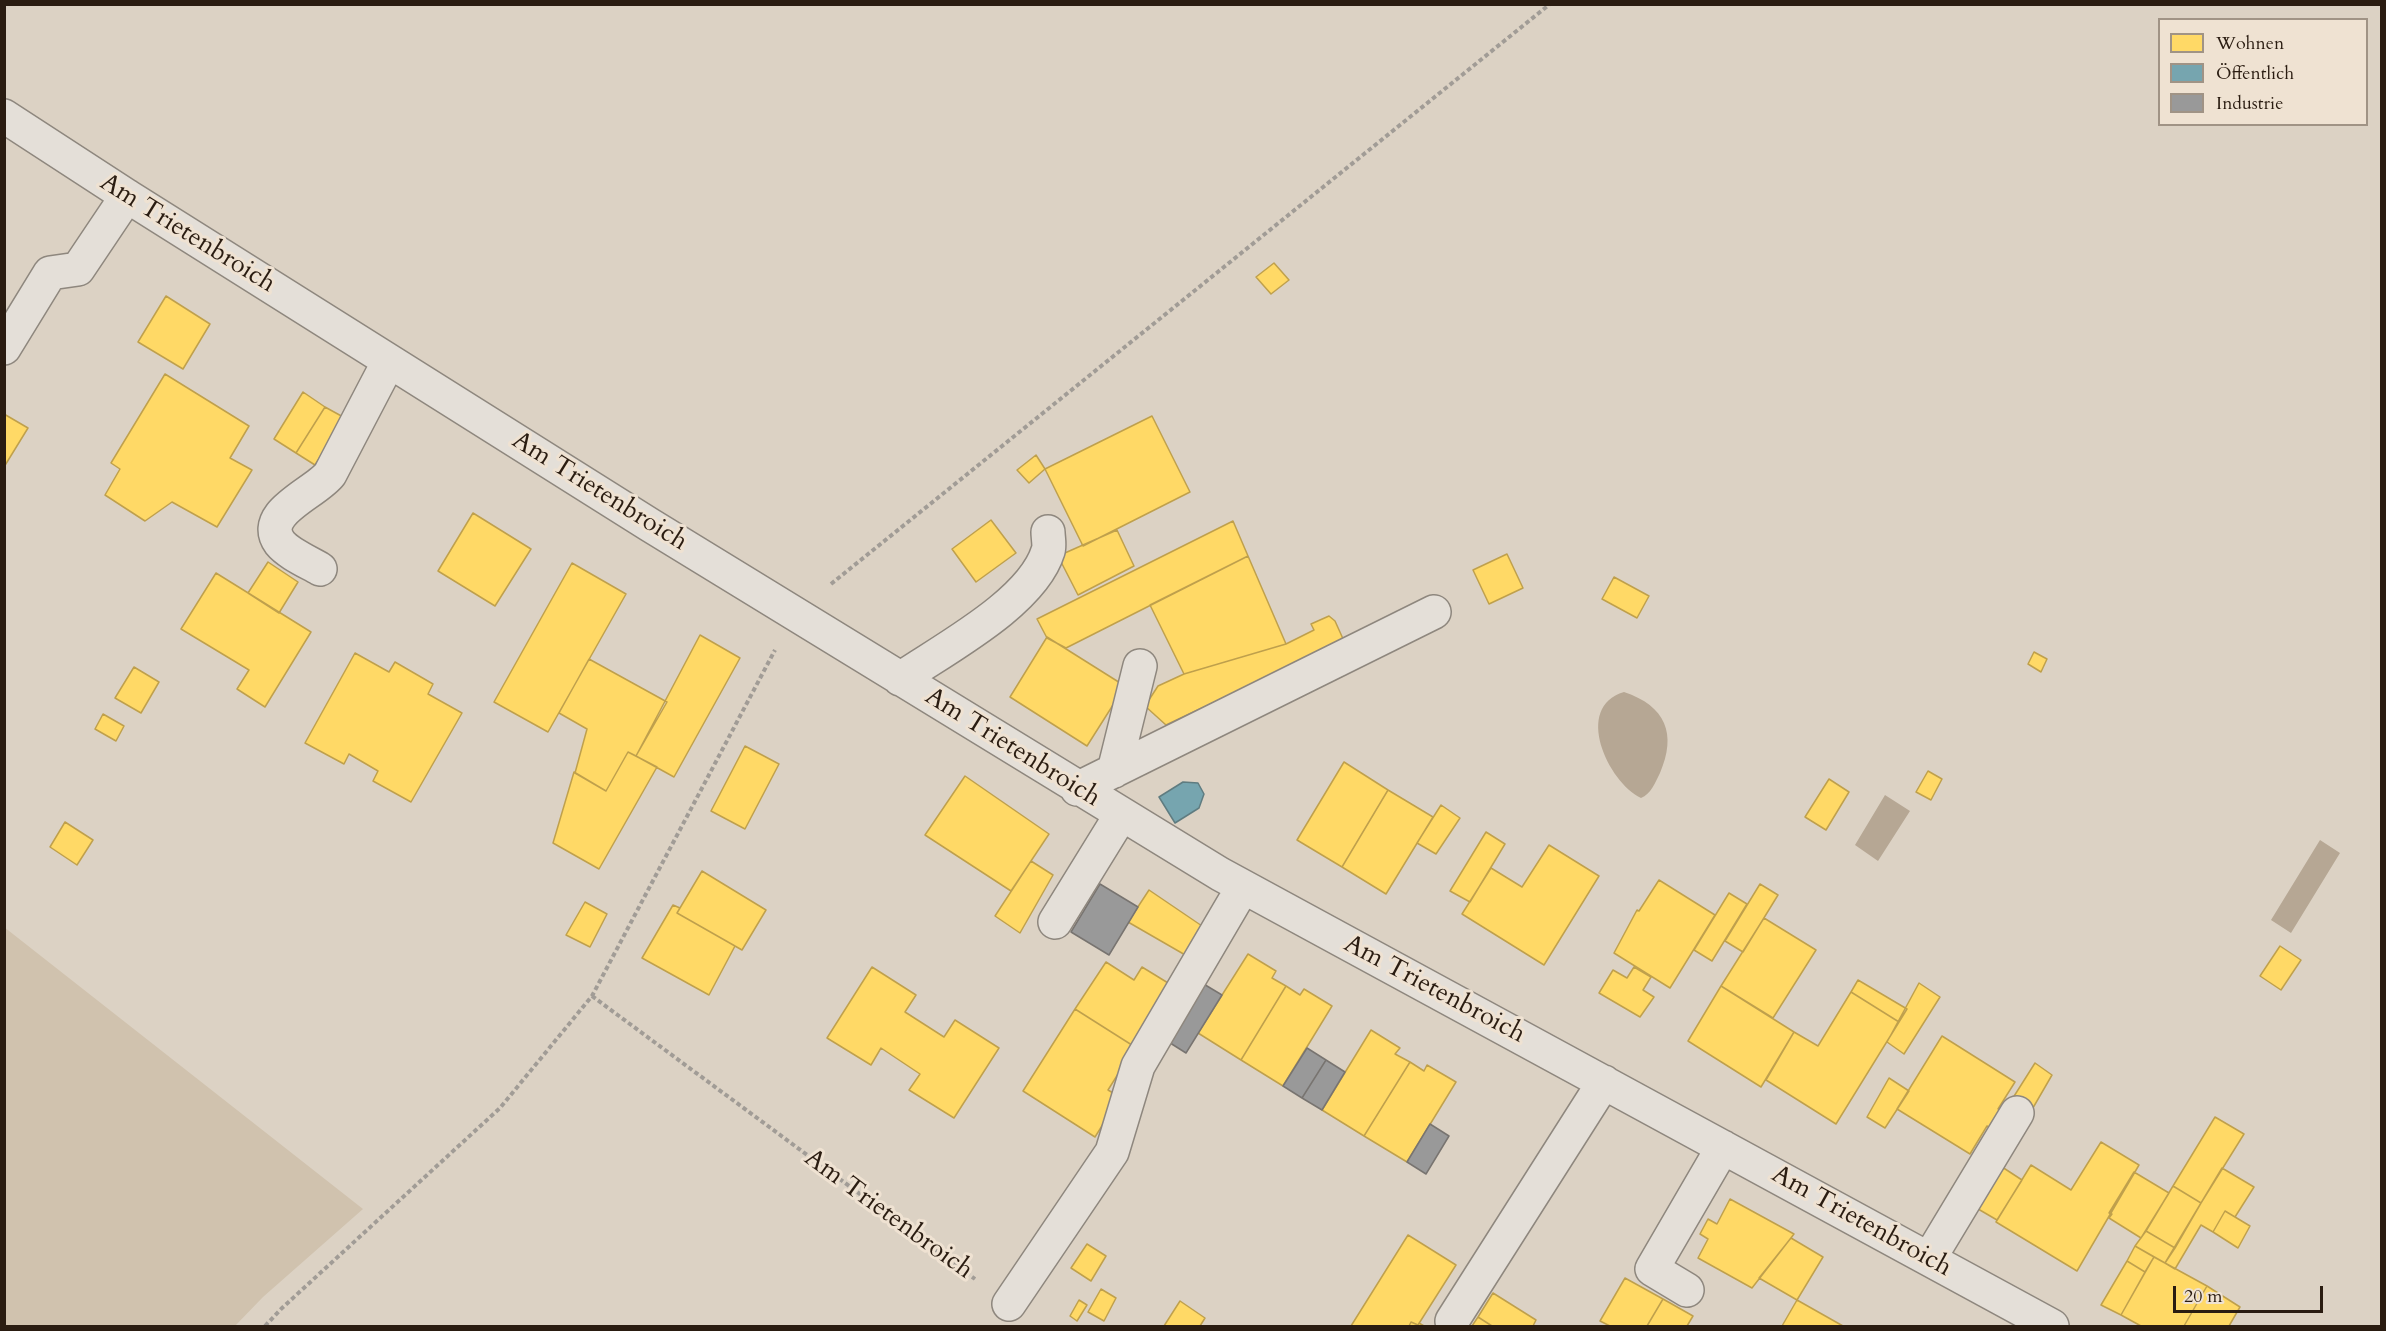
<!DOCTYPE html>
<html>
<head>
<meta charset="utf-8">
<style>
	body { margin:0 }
	#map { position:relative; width:2386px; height:1331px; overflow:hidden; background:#dcd2c4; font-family:Cardo,serif }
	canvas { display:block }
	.frame { position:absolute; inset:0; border:6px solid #2a1c11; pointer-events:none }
	.legend { position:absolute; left:2158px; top:18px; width:210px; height:108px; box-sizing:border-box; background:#efe2d2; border:2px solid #a09385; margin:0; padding:8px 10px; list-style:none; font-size:18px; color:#2a1c11 }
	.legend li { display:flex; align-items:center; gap:12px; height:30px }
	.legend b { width:30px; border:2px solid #a09385 }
	.scale { position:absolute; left:2173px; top:1286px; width:150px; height:27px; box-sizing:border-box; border:3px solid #2a1c11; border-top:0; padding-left:8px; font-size:18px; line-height:21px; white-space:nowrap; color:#2a1c11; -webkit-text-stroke:4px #efe2d2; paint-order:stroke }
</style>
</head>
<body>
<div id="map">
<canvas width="2386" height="1331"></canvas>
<div class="frame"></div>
<ul class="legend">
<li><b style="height:16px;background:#ffd966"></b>Wohnen</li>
<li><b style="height:16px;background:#76a5af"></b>Öffentlich</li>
<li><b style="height:16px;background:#999"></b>Industrie</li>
</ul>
<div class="scale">20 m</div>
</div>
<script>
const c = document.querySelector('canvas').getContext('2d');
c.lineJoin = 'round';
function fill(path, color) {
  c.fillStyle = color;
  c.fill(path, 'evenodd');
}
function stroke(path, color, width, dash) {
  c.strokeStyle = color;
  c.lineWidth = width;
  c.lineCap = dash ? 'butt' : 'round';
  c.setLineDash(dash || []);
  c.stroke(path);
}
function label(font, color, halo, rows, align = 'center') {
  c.font = font + ' Cardo,serif';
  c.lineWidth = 6;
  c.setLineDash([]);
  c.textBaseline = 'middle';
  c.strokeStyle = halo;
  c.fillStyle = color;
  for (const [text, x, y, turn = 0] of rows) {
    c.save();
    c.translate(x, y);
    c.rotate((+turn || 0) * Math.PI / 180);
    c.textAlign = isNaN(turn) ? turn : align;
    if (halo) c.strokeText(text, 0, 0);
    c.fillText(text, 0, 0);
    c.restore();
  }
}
const green = new Path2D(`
	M4 927 363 1209 263 1297 235 1326H5Z`);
const water = new Path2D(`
	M1624 692C1666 706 1677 734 1660 773 1655 783 1651 794 1641 798 1608 782 1573 707 1624 692Z
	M1885 795 1910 811 1878 861 1855 845Z
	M2320 840 2340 853 2291 933 2271 920Z`);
const homes = new Path2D(`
	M1274 263 1289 280 1271 294 1256 277Z
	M166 296 210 324 183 369 138 342Z
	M165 374 249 426 230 458 252 470 217 527 172 502 145 521 105 495 120 469 111 463Z
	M303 392 325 407 296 453 274 439Z
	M325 407 345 418 315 465 296 453Z
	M4 414 28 428 4 467Z
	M1152 416 1190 492 1083 546 1045 469Z
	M1036 455 1045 469 1029 483 1017 470Z
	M473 513 531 549 495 606 438 571Z
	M991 520 1016 553 976 582 952 549Z
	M1233 521 1248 556 1066 648 1047 638 1037 619Z
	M1117 530 1134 566 1078 595 1058 556Z
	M1507 554 1523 588 1489 604 1473 570Z
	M1248 556 1286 644 1184 674 1150 605Z
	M268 562 298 582 279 613 248 593Z
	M572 563 626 594 548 732 494 702Z
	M216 573 311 632 265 707 237 689 249 670 181 629Z
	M1614 577 1649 596 1637 618 1602 599Z
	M1329 616 1335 621 1344 641 1166 725 1145 706 1158 686 1184 674 1286 644 1314 630 1311 624Z
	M700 635 740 658 674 777 636 756Z
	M1047 637 1125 686 1087 746 1010 697Z
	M2034 652 2047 659 2041 672 2028 664Z
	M355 653 389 672 395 662 433 684 428 694 462 713 411 802 373 781 378 771 349 754 344 764 305 743Z
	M589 659 667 702 636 756 628 752 606 791 575 773 587 729 559 713Z
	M134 667 159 682 141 713 115 698Z
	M103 714 124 726 116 741 95 729Z
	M745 746 779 764 745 829 711 811Z
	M628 752 657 767 599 869 553 843 574 772 606 791Z
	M1344 762 1388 790 1342 867 1297 840Z
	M1928 771 1942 779 1931 800 1916 792Z
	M965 776 1049 834 1011 891 925 835Z
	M1829 779 1849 792 1826 830 1805 817Z
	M1388 790 1433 817 1386 894 1342 867Z
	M1441 805 1460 818 1436 854 1417 843Z
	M65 822 93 840 77 865 50 847Z
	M1486 832 1505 844 1470 902 1450 891Z
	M1549 845 1599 876 1544 965 1462 914 1491 868 1522 887Z
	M1031 861 1053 875 1020 933 995 916Z
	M702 871 766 910 742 950 677 913Z
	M1659 880 1715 915 1670 988 1614 953 1637 910 1639 911Z
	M1760 884 1778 895 1743 952 1725 941Z
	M1149 890 1205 928 1187 956 1128 922Z
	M1729 893 1747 904 1712 961 1694 950Z
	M585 902 607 914 590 947 566 935Z
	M673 905 680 908 677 913 735 946 709 995 642 958Z
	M1764 918 1816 950 1773 1018 1721 986Z
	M2280 946 2301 960 2281 990 2260 976Z
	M1248 954 1276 971 1272 978 1286 986 1241 1060 1198 1033Z
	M1106 962 1134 980 1142 967 1173 986 1135 1047 1075 1009Z
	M872 967 916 995 905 1012 944 1037 955 1020 999 1048 954 1118 909 1090 920 1074 881 1048 871 1065 827 1038Z
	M1634 967 1651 977 1643 990 1654 997 1640 1017 1599 993 1613 970 1627 978Z
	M1858 980 1907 1009 1899 1022 1851 992Z
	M1919 983 1940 997 1904 1054 1887 1042Z
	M1286 986 1300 995 1304 989 1332 1006 1283 1086 1241 1060Z
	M1721 986 1794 1032 1761 1087 1688 1041Z
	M1851 992 1899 1022 1836 1124 1766 1080 1794 1032 1818 1046Z
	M1075 1009 1135 1047 1108 1090 1120 1097 1095 1137 1023 1091Z
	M1371 1030 1400 1048 1395 1054 1410 1062 1364 1136 1322 1110Z
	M1942 1036 2015 1082 1998 1109 2004 1113 1994 1130 1987 1126 1970 1154 1897 1109Z
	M1410 1062 1424 1071 1427 1065 1456 1082 1407 1162 1364 1136Z
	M2035 1063 2052 1075 2030 1113 2011 1101Z
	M1889 1078 1909 1091 1885 1128 1867 1117Z
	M2215 1117 2244 1134 2201 1203 2173 1186Z
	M2101 1142 2139 1165 2077 1271 1996 1222 2031 1165 2071 1190Z
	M1999 1165 2022 1180 1997 1220 1973 1206Z
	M2222 1168 2254 1187 2235 1217 2225 1211 2213 1232 2201 1225 2175 1269 2165 1263Z
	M2134 1172 2169 1193 2141 1238 2109 1218 2112 1214 2109 1213Z
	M2173 1186 2201 1203 2175 1248 2146 1231Z
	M1730 1199 1794 1234 1752 1288 1698 1258 1708 1239 1700 1234 1708 1219 1717 1224Z
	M2225 1211 2250 1226 2238 1248 2213 1232Z
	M2146 1231 2175 1248 2165 1263 2135 1246Z
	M1408 1235 1456 1265 1418 1325 1411 1322 1409 1326H1351Z
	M1791 1238 1823 1257 1797 1300 1759 1278Z
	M1087 1244 1106 1256 1091 1281 1071 1268Z
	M2135 1246 2154 1257 2145 1272 2127 1261Z
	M2154 1257 2207 1286 2184 1326H2141L2121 1315Z
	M2127 1261 2145 1272 2121 1315 2101 1305Z
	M1625 1278 1663 1299 1647 1326H1610L1600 1321Z
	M2207 1286 2240 1307 2229 1326H2184Z
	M1101 1289 1116 1298 1104 1321 1088 1312Z
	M1493 1293 1536 1320 1533 1326H1492L1478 1317Z
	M1663 1299 1693 1316 1687 1326H1647Z
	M1079 1300 1087 1305 1077 1321 1070 1316Z
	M1797 1300 1843 1326H1782Z
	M1180 1301 1205 1318 1200 1326H1164Z
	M1478 1317 1492 1326H1472Z
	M1411 1322 1418 1325 1419 1323 1424 1326H1409Z`);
const public = new Path2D(`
	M1183 782 1198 783 1204 794 1199 808 1175 823 1159 797Z`);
const industry = new Path2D(`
	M1100 884 1138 907 1109 955 1071 932Z
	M1202 983 1222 995 1186 1053 1167 1041Z
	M1307 1048 1326 1060 1302 1098 1283 1086Z
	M1326 1060 1345 1072 1322 1110 1302 1098Z
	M1430 1124 1449 1136 1426 1174 1407 1162Z`);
const path = new Path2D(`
	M831 584 1550 4
	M592 996 975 1279
	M265 1326 281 1309 500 1108 592 996 775 650`);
const minor = new Path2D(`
	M4 116 127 196 650 525 1220 874 2052 1326
	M4 348 50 273 78 269 127 196
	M320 569C308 562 288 553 280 543 258 513 316 493 330 474L389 361
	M900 679C944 649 1032 603 1048 551 1050 546 1048 538 1048 532
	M1114 771 1140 666
	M1077 789 1434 612
	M1055 922 1121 815
	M1929 1259 2017 1113
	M1687 1290 1652 1269 1723 1147
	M1009 1304 1112 1152 1138 1066 1243 887
	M1452 1321 1604 1082`);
const streetNames = [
	["Am Trietenbroich",187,234,32],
	["Am Trietenbroich",599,492,32],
	["Am Trietenbroich",1012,748,32],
	["Am Trietenbroich",1434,990,28],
	["Am Trietenbroich",888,1215,36],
	["Am Trietenbroich",1861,1222,29]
];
fill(green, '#d0c2ae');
fill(water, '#b6a794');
fill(homes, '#ffd966');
stroke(homes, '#bfa04c', 1.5);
fill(public, '#76a5af');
stroke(public, '#5f7c80', 1.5);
fill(industry, '#999');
stroke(industry, '#787470', 1.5);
stroke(minor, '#8e877e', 36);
stroke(path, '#a19c96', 4, [4.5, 3]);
stroke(minor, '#e4dfd8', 33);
label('26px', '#2a1c11', '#efe2d2', streetNames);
</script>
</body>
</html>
